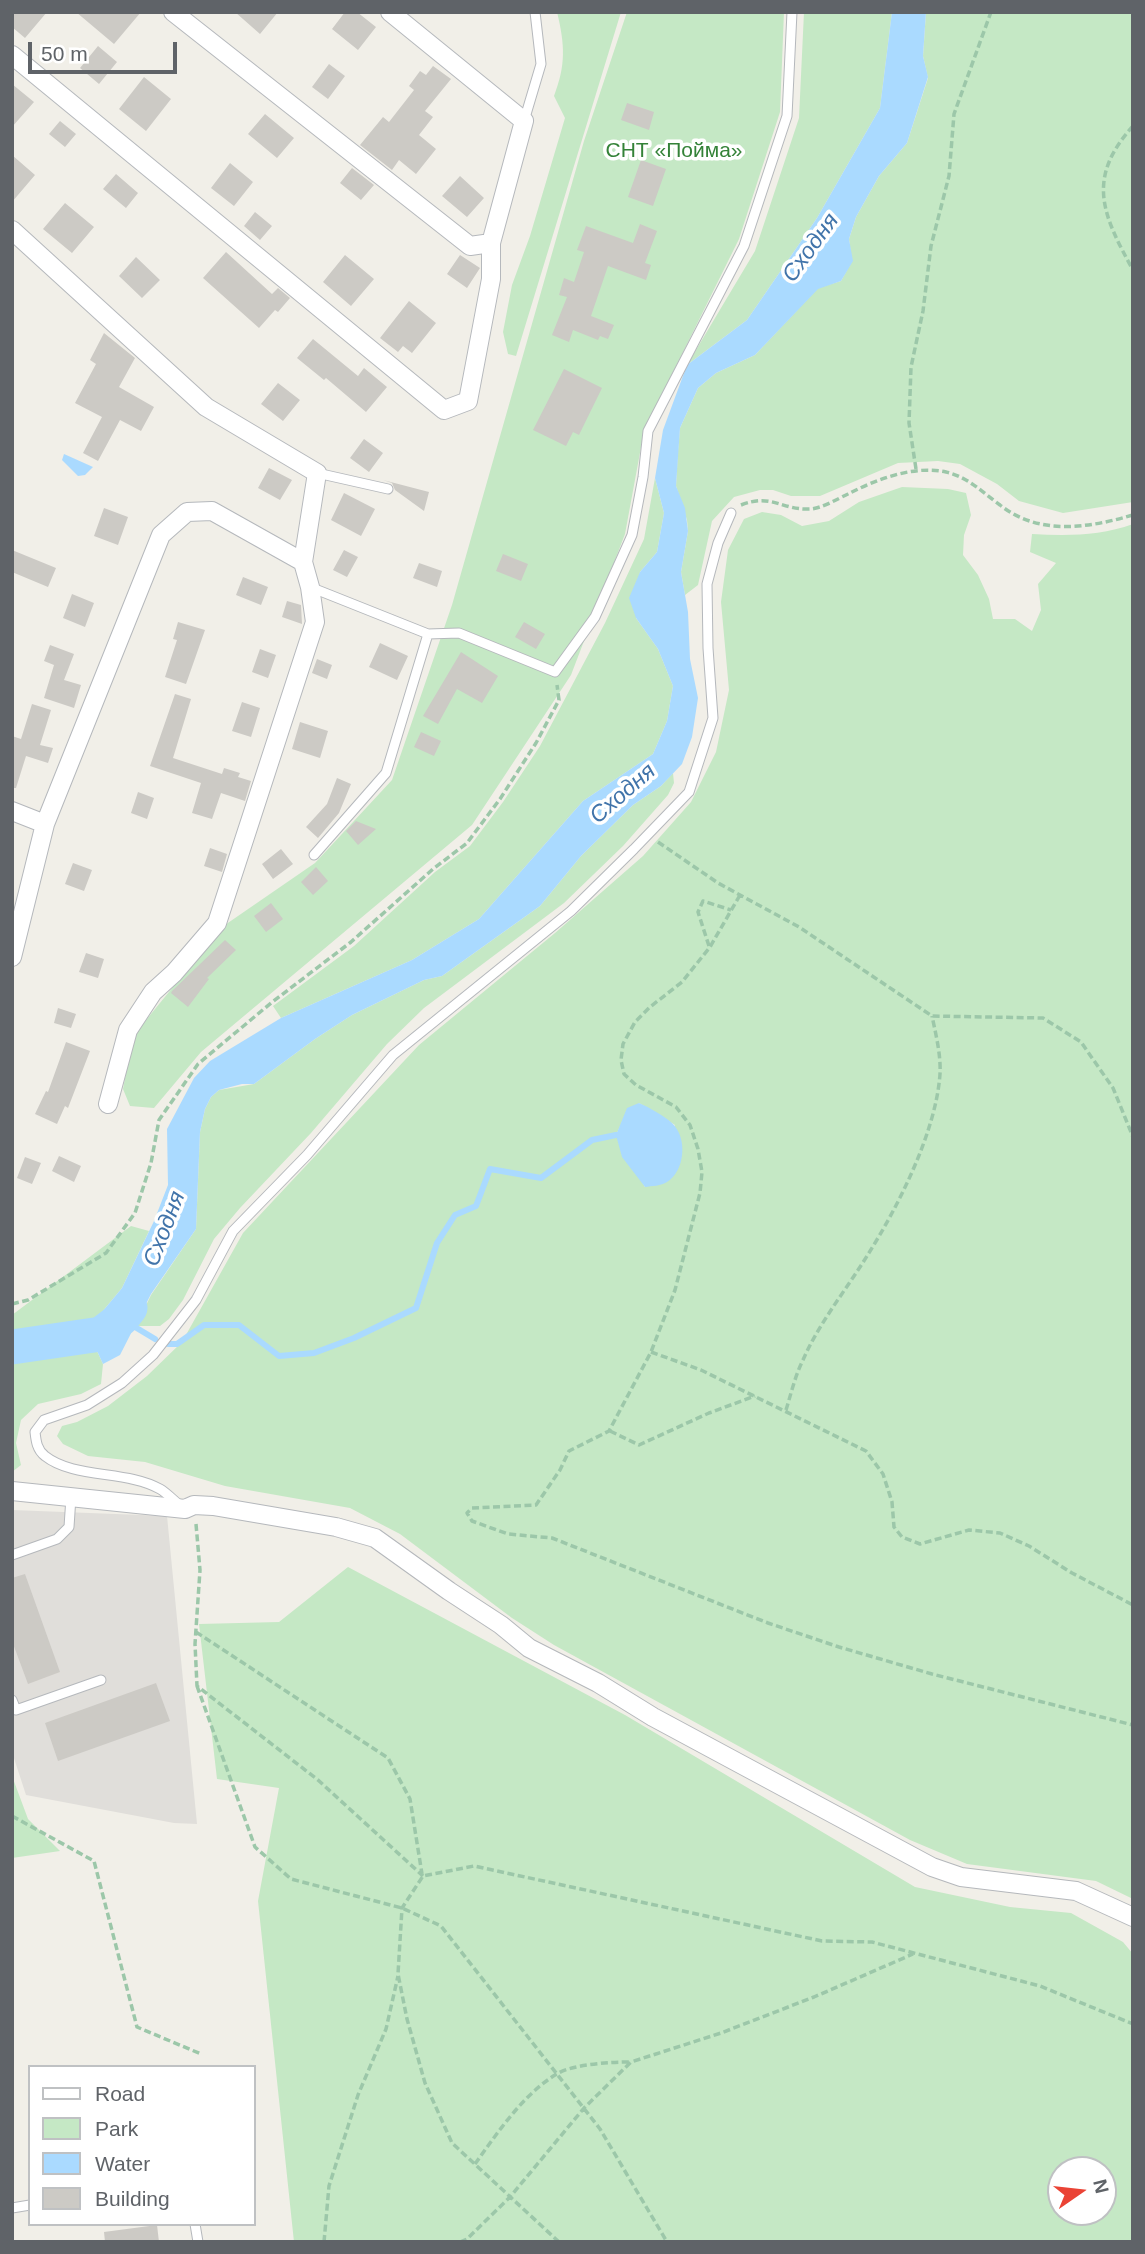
<!DOCTYPE html>
<html>
<head>
<meta charset="utf-8">
<style>
	body { margin:0 }
	#map { position:relative; width:1145px; height:2254px; overflow:hidden; background:#f1efe8; font-family:Arial,sans-serif }
	canvas { display:block }
	.frame { position:absolute; inset:0; border:14px solid #5f6368; pointer-events:none }
	.legend { position:absolute; left:28px; top:2065px; width:228px; height:161px; box-sizing:border-box; background:#fff; border:2px solid #bfc1c3; margin:0; padding:9px 12px; list-style:none; font-size:21px; color:#5f6368 }
	.legend li { display:flex; align-items:center; gap:14px; height:35px }
	.legend b { width:35px; border:2px solid #bfc1c3 }
	.north { position:absolute; left:1047px; top:2156px; width:70px; height:70px; box-sizing:border-box; background:#fff; border:2px solid #bfc1c3; border-radius:50%; rotate:76deg; font-size:19px; font-weight:700; line-height:28px; text-align:center; color:#5f6368 }
	.north::after { content:''; display:block; margin:auto; width:24px; height:32px; background:#ea4335; clip-path:polygon(50% 0,100% 100%,50% 72%,0 100%) }
	.scale { position:absolute; left:28px; top:42px; width:149px; height:32px; box-sizing:border-box; border:4px solid #5f6368; border-top:0; padding-left:9px; font-size:21px; line-height:24px; white-space:nowrap; color:#5f6368; -webkit-text-stroke:5px #fff; paint-order:stroke }
</style>
</head>
<body>
<div id="map">
<canvas width="1145" height="2254"></canvas>
<div class="frame"></div>
<ul class="legend">
<li><b style="height:9px;background:#fff"></b>Road</li>
<li><b style="height:19px;background:#c5e8c5"></b>Park</li>
<li><b style="height:19px;background:#aadaff"></b>Water</li>
<li><b style="height:19px;background:#cccac5"></b>Building</li>
</ul>
<div class="north">N</div>
<div class="scale">50 m</div>
</div>
<script>
const c = document.querySelector('canvas').getContext('2d');
c.lineJoin = 'round';
function fill(path, color) {
  c.fillStyle = color;
  c.fill(path, 'evenodd');
}
function stroke(path, color, width, dash) {
  c.strokeStyle = color;
  c.lineWidth = width;
  c.lineCap = dash ? 'butt' : 'round';
  c.setLineDash(dash || []);
  c.stroke(path);
}
function label(font, color, halo, rows, align = 'center') {
  c.font = font + ' Arial,sans-serif';
  c.lineWidth = 7;
  c.setLineDash([]);
  c.textBaseline = 'middle';
  c.strokeStyle = halo;
  c.fillStyle = color;
  for (const [text, x, y, turn = 0] of rows) {
    c.save();
    c.translate(x, y);
    c.rotate((+turn || 0) * Math.PI / 180);
    c.textAlign = isNaN(turn) ? turn : align;
    if (halo) c.strokeText(text, 0, 0);
    c.fillText(text, 0, 0);
    c.restore();
  }
}
const industrial = new Path2D(`
	M12 1510 167 1516 197 1824 174 1823 26 1795 12 1752Z`);
const green = new Path2D(`
	M557 12H621L516 356 508 354 503 332 512 285 530 236 565 118 554 96C566 65 565 45 557 12Z
	M627 12H784L780 112 739 239 644 431 625 534 571 675 472 825 201 1052 154 1108 130 1106 123 1089 133 1036 222 927 315 863 392 780 452 605 584 141Z
	M804 12H892L880 108 817 218 747 320 687 365 755 251 799 118Z
	M926 12H1133V502L1063 513 1019 501 997 484 960 464 938 461 898 463 820 496H791L773 490H760L734 497 712 521 698 585 685 595 681 572 688 531 687 520 676 486 678 451 680 428 698 388 716 373 755 355 818 288 841 281 852 261 849 239 856 217 879 176 907 143 928 78 923 56Z
	M655 478 664 513 657 552 640 572 636 618 658 649 673 686 667 721 653 754 583 801 479 919 412 960 281 1018 273 1006 354 946 435 872 470 846 503 802 540 746 605 623 644 539Z
	M902 487 948 489 966 493 971 515 964 535 963 555 978 575 989 599 993 619H1015L1032 631 1041 610 1038 584 1056 563 1030 552 1032 534C1067 536 1100 536 1133 524V1899L1096 1881 967 1864 910 1840 554 1645 512 1618 400 1534 350 1508 225 1486 145 1462 88 1456 63 1444 57 1436 62 1426 77 1422 108 1406 147 1376 182 1342 243 1233 419 1045 555 933 643 856 691 802 716 752 729 690 721 602 728 550 744 519 762 512 781 515 802 526 829 521 859 502ZM639 1103 675 1125 645 1187 616 1135 622 1122Z
	M673 773 674 783 668 795 623 846 564 903 424 1008 387 1044 311 1133 240 1208 214 1239 183 1300 169 1319 160 1326H136L151 1295 196 1229 200 1132 205 1109 211 1097 219 1090 254 1084 315 1039 352 1015 424 980 442 976 540 906 581 856 633 805 661 786Z
	M131 1226 149 1231 122 1288 97 1318 92 1340 103 1364 101 1384 81 1394 38 1404 21 1420 16 1443 21 1465 12 1472V1315Z
	M348 1567 625 1715 915 1887 1010 1907 1071 1913 1123 1942 1133 1954V2242H294L258 1901 279 1788 217 1779 199 1624 279 1622ZM1061 2170H1103V2212H1061Z
	M12 1776 28 1819 60 1851 12 1858Z`);
const water = new Path2D(`
	M892 12H926L923 56 928 77 907 143 879 176 856 217 849 239 853 261 841 281 818 289 755 355 716 373 698 388 680 428 676 486 685 508 688 531 681 572 688 612 690 659 698 698 692 737 682 764 661 786 633 805 581 856 540 906 442 976 424 980 352 1015 315 1039 254 1084H242L219 1090 211 1097 205 1109 200 1132 196 1229 151 1294 120 1355 103 1364 92 1340 97 1318 122 1288 154 1221 168 1185 167 1129 194 1078 210 1061 281 1018 412 960 479 919 583 801 653 754 667 721 673 686 658 649 636 618 629 598 640 572 657 552 664 513 655 478 663 430 687 365 747 320 817 218 880 108Z
	M64 454 93 467 85 475 78 476 62 460Z
	M639 1103C650 1108 663 1115 672 1123 688 1138 685 1171 667 1182 661 1186 652 1186 645 1187L622 1157 616 1135 627 1108Z`);
const stream = new Path2D(`
	M130 1324 155 1339
	M168 1344H177L204 1325H239L279 1356 314 1353 354 1338 416 1308 437 1243 455 1215 476 1206 490 1169 541 1178 592 1140 616 1135`);
const river = new Path2D(`
	M12 1347 101 1334 122 1318 130 1308`);
const building = new Path2D(`
	M12 12H47L25 38 12 27Z
	M76 12H141L114 44Z
	M235 12H278L260 34Z
	M345 12H357L376 27 358 50 332 29Z
	M98 46 117 62 99 84 80 68Z
	M329 64 345 76 328 99 312 87Z
	M433 66 451 79 425 111 433 117 419 135 436 149 416 174 399 160 392 170 360 145 383 117 389 122 414 90 409 86 420 71 426 75Z
	M144 77 171 99 146 131 119 109Z
	M12 84 34 102 12 127Z
	M627 103 654 112 649 130 621 120Z
	M265 114 294 138 277 158 248 134Z
	M60 121 76 134 65 147 49 134Z
	M12 155 35 175 12 202Z
	M641 160 666 169 653 206 628 197Z
	M230 163 253 182 234 206 211 188Z
	M352 168 374 185 361 200 340 183Z
	M116 174 138 193 126 208 103 189Z
	M460 176 484 198 467 217 442 196Z
	M65 203 94 227 72 253 43 229Z
	M255 212 272 226 260 240 244 226Z
	M640 224 657 231 645 263 651 265 646 280 608 266 591 316 614 325 608 339 600 336 598 340 573 330 569 342 552 335 567 297 559 295 564 278 574 282 584 252 577 250 586 226 633 243Z
	M226 252 272 294 278 288 290 298 278 312 275 310 259 328 203 278Z
	M345 255 374 279 351 306 323 282Z
	M460 255 480 268 467 288 447 274Z
	M136 257 160 280 142 298 119 276Z
	M409 301 436 323 412 353 403 346 398 352 380 338Z
	M104 333 135 358 119 387 154 407 141 431 120 420 98 461 83 453 102 417 75 403 96 364 90 360Z
	M313 339 358 376 364 368 387 387 366 412 326 378 324 380 297 358Z
	M564 369 602 388 579 435 573 432 566 446 533 430Z
	M278 383 300 400 283 421 261 404Z
	M364 439 383 453 369 472 350 458Z
	M269 468 292 480 280 500 258 488Z
	M383 480 429 492 424 511 395 490 392 483Z
	M344 493 375 509 361 536 331 520Z
	M104 508 128 517 118 545 94 536Z
	M12 550 56 568 48 587 12 572Z
	M344 550 358 557 347 577 333 570Z
	M503 554 528 564 521 581 496 571Z
	M419 563 442 571 437 587 413 578Z
	M243 577 268 587 261 605 236 595Z
	M72 594 94 603 85 627 63 618Z
	M287 601 301 605 302 624 282 617Z
	M178 622 205 630 186 684 165 677 177 640 173 639Z
	M524 622 545 634 536 649 515 637Z
	M380 643 408 656 397 680 369 667Z
	M50 645 74 654 64 680 81 685 74 708 44 698 54 665 44 661Z
	M260 649 276 655 268 678 252 672Z
	M461 652 498 676 482 703 457 689 438 724 423 716Z
	M317 659 332 665 327 679 312 673Z
	M175 694 191 699 173 758 222 774 224 768 240 773 238 777 251 781 245 801 221 793 212 819 192 813 201 783 150 766Z
	M242 702 260 708 251 737 232 731Z
	M32 704 51 710 40 745 53 748 48 763 26 756 16 788H12V736L21 739Z
	M300 722 328 731 320 758 292 749Z
	M421 732 441 741 434 756 414 747Z
	M337 778 351 784 339 813 318 838 306 827 327 804Z
	M138 792 154 798 147 819 131 813Z
	M356 821 376 829 358 845 346 831Z
	M210 848 227 854 222 872 204 866Z
	M281 849 293 864 273 879 262 864Z
	M73 863 92 870 84 891 65 884Z
	M316 867 328 881 313 895 301 882Z
	M271 903 283 919 266 932 254 916Z
	M225 940 236 950 207 978 209 979 188 1007 171 993 172 991Z
	M86 953 104 959 98 978 79 972Z
	M58 1008 76 1014 71 1028 54 1023Z
	M66 1042 90 1051 68 1108 65 1106 57 1124 35 1114 46 1091 48 1092Z
	M59 1156 81 1166 74 1182 52 1171Z
	M25 1157 41 1163 32 1184 17 1178Z
	M25 1574 60 1672 28 1684 12 1641V1578Z
	M156 1683 170 1721 58 1761 45 1723Z
	M157 2225 159 2242H105L104 2232Z`);
const path = new Path2D(`
	M1133 126C1086 178 1102 214 1133 270
	M916 469 909 423 911 367 923 311 931 246 949 176 954 114 991 12
	M741 505C772 493 781 510 809 509 821 509 837 499 848 494 877 479 914 465 946 472 968 477 982 492 1000 505 1039 536 1088 528 1133 515
	M658 842 718 883 799 927 932 1016 1043 1018 1081 1042 1113 1088 1133 1137
	M740 895 710 947 682 982 650 1007 635 1022 623 1044 621 1060 624 1074 636 1085 676 1107 690 1125 698 1149 702 1172 700 1193 675 1290 651 1352 609 1431 569 1451 560 1470 536 1505 472 1508 467 1513 472 1521 508 1534 552 1538 768 1623 839 1647 932 1674 1133 1725
	M709 946 698 912 703 901 731 910
	M12 1304 28 1300 106 1253 135 1213 151 1163 159 1120 198 1064 271 1003 351 942 433 869 467 843 500 799 536 743 559 700 557 685
	M651 1352 701 1370 866 1451 883 1474 892 1502 894 1527 902 1537 920 1544 969 1530 1000 1533 1029 1546 1072 1573 1133 1605
	M786 1410C791 1394 795 1376 803 1360 819 1323 846 1290 867 1256 898 1207 936 1132 940 1074 941 1055 936 1035 932 1016
	M610 1431 639 1445 709 1413 755 1396
	M196 1524 200 1570 195 1644 197 1686 318 1780 423 1876
	M196 1632 388 1758 410 1799 422 1874
	M197 1686 255 1847 291 1879 402 1908 441 1926 600 2129 667 2242
	M12 1816 94 1861 137 2027 201 2054
	M475 2164C498 2132 522 2096 555 2075 571 2064 611 2062 630 2062
	M324 2242 329 2186 358 2095 386 2029 398 1976
	M460 2242 467 2239 510 2197 584 2108 631 2062 721 2033 814 1997 913 1954
	M559 2242 452 2143 425 2083 407 2019 398 1974 402 1908 423 1876 474 1866 822 1941 872 1942 1040 1986 1133 2024`);
const lane = new Path2D(`
	M524 121 541 64 535 12
	M317 473 388 489
	M310 587 428 634 386 773 314 855
	M428 634 459 633 555 672 595 617 632 535 643 477 648 431 744 246 787 116 792 12
	M181 1506C174 1501 167 1493 160 1489 127 1470 74 1479 45 1456 37 1450 36 1441 35 1432L44 1420 87 1405 122 1383 153 1355 196 1300 233 1231 307 1155 393 1055 571 911 634 849 689 792 713 718 708 648 707 584 718 543 731 513
	M12 1555 57 1539 69 1527 71 1497
	M12 1700 16 1710 101 1680
	M12 2208 30 2205
	M195 2224 198 2242`);
const street = new Path2D(`
	M173 12 470 246 491 243 524 121 390 12
	M12 55 444 410 468 401 491 279V243
	M12 230 206 407 317 473 303 562
	M12 811 45 824
	M12 957 45 824 161 535 187 512 212 511 303 562 310 587 315 622 217 923 174 973 153 992 128 1030 108 1104
	M12 1491 185 1509 194 1505 213 1506 336 1527 375 1538 449 1591 501 1625 529 1648 598 1683 653 1717 932 1867 961 1877 1076 1891 1133 1917`);
const parkNames = [
	["СНТ «Пойма»",674,151]
];
const waterNames = [
	["Сходня",811,248,-54],
	["Сходня",623,794,-41],
	["Сходня",165,1229,-69]
];
fill(industrial, '#e0deda');
fill(green, '#c5e8c5');
fill(water, '#aadaff');
stroke(stream, '#aadaff', 6);
stroke(river, '#aadaff', 35);
fill(building, '#cccac5');
stroke(lane, '#b5b8bc', 11);
stroke(street, '#b5b8bc', 20);
stroke(path, '#9cc7a9', 3.5, [7, 3.5]);
stroke(lane, '#fff', 9);
stroke(street, '#fff', 18);
label('21px', '#348238', '#fff', parkNames);
label('italic 23px', '#4174aa', '#fff', waterNames);
</script>
</body>
</html>
